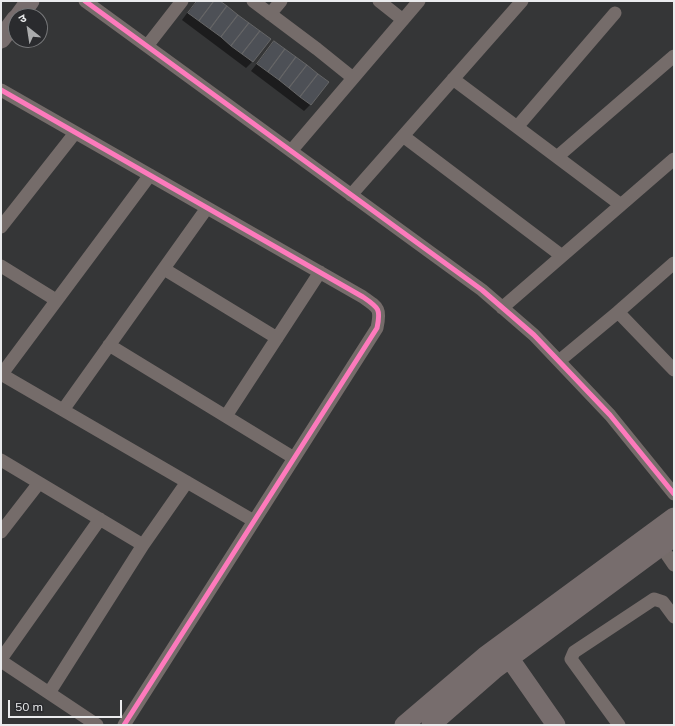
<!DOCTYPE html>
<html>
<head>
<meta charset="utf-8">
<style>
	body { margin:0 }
	#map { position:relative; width:675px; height:726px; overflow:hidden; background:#353637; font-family:Mulish,"Noto Sans Devanagari",sans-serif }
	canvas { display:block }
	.frame { position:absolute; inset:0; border:2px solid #eaebed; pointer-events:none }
	.north { position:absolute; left:8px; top:8px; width:40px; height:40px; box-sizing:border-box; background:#2a2b2e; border:1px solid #77787a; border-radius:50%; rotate:330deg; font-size:11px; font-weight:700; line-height:16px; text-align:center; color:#eaebed }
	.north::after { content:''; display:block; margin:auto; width:14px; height:18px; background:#abacad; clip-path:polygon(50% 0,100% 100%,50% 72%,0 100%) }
	.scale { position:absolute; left:8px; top:700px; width:114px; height:18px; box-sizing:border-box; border:2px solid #eaebed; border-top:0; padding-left:5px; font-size:12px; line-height:14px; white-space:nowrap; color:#eaebed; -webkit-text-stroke:3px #2a2b2e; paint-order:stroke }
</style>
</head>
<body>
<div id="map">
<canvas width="675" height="726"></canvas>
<div class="frame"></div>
<div class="north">उ</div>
<div class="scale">50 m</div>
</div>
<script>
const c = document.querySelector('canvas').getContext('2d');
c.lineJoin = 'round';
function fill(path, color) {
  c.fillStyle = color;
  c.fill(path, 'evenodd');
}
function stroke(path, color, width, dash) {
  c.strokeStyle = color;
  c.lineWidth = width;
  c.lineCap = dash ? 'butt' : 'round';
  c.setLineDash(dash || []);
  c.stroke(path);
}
const shadow = new Path2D(`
	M196 1H218L252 62 246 68 182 20Z
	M274 42 311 104 304 111 251 71Z`);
const building = new Path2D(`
	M197 1H214L199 21 188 13Z
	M214 1H220L227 6 210 29 199 21Z
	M227 6 238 15 221 37 210 29Z
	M238 15 249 23 231 46 221 37Z
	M249 23 260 31 242 54 231 46Z
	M260 31 271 39 253 62 242 54Z
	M274 41 285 49 268 72 257 64Z
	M285 49 296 57 279 80 268 72Z
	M296 57 307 65 289 88 279 80Z
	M307 65 318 74 300 97 289 88Z
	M318 74 329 82 311 105 300 97Z`);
const street = new Path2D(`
	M85 1 482 290 534 335 610 415 674 494
	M253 1 317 49 353 78
	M379 1 403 20
	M270 14 281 1
	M147 46 182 1
	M453 79 621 205
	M1 90 363 297C379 308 381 309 377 328L124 725
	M517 127 615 13
	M403 136 562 256
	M291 151 419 1
	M557 157 674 56
	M351 195 522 1
	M1 227 75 133
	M1 266 56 300
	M164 269 277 338
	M502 308 674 159
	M618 312 674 263
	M109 345 294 458
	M559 361 618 312 674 370
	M1 374 254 521
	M1 375 150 175
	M63 410 207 208
	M226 416 320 272
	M1 460 143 545 187 482
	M1 532 39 483
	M661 546 674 565
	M1 659 100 519
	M1 661 97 725
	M49 693 143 545
	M619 725 571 659 574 652 654 599 663 602 674 617`);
const secondary = new Path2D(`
	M19 16 30 1
	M1 39 16 19
	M503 649 556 725
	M404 725 485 656 674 517
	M431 725 495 669 674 537`);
const cycleway = new Path2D(`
	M85 1 482 290 534 335 610 415 674 494
	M1 90 363 297C379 308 381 309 377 328L124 725`);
fill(shadow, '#0007');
fill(building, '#4d5056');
stroke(building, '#656566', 1);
stroke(street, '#756c6a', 13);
stroke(secondary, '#776d6d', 19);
stroke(cycleway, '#fd7abc', 5);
</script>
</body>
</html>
